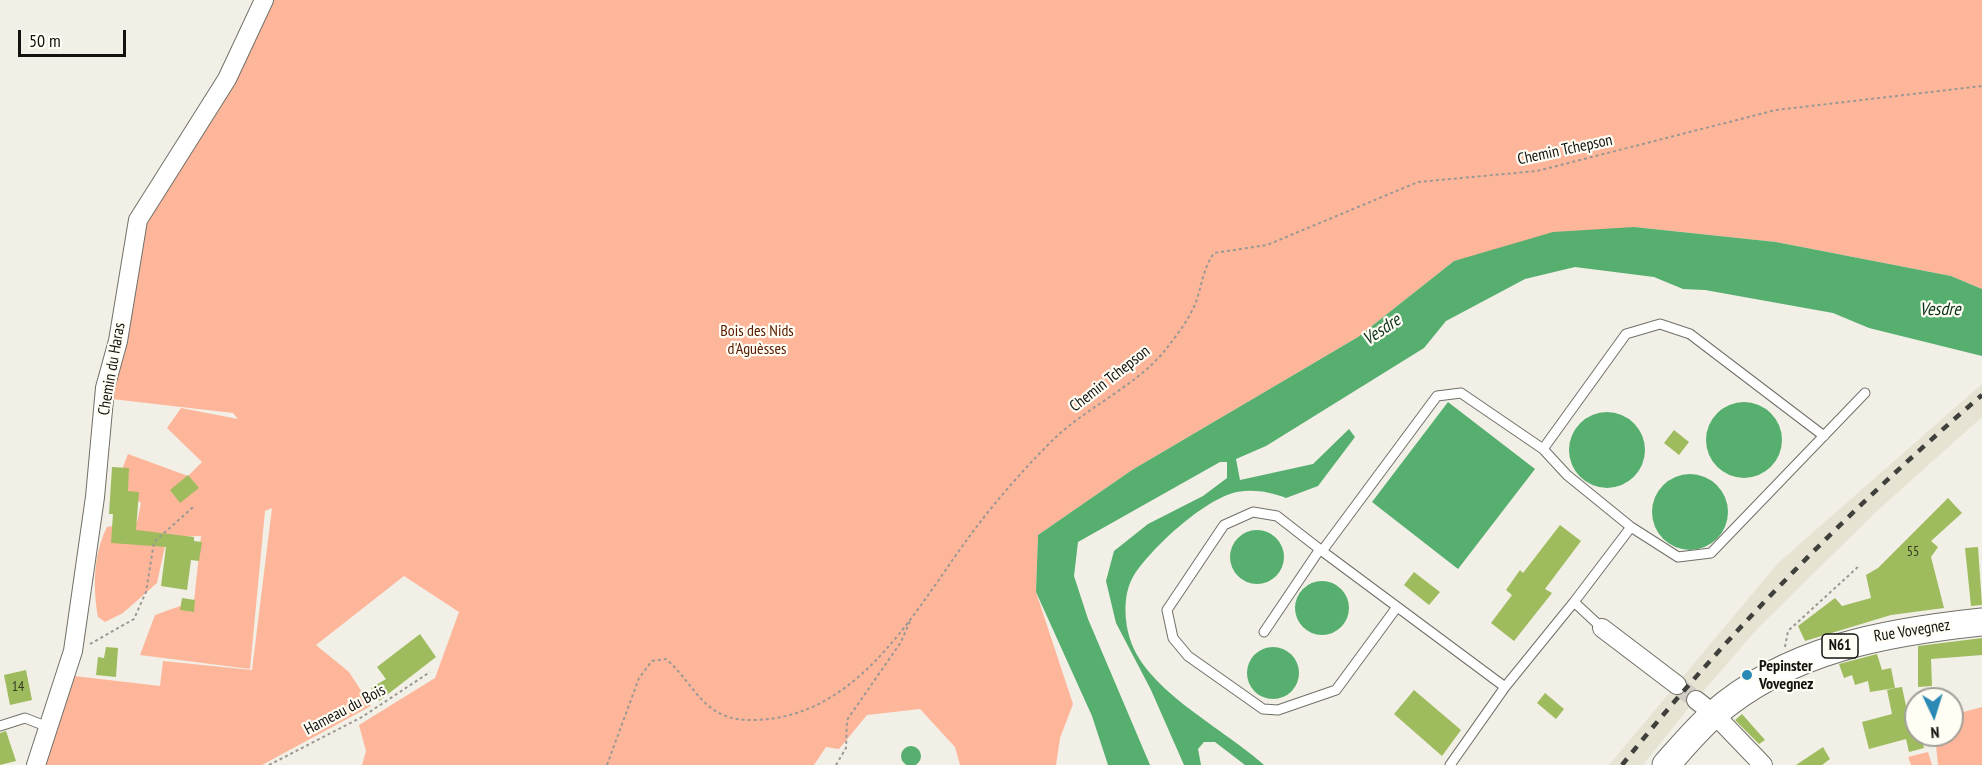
<!DOCTYPE html>
<html>
<head>
<meta charset="utf-8">
<style>
	body { margin:0 }
	#map { position:relative; width:1982px; height:765px; overflow:hidden; background:#f1efe6; font-family:"PT Sans Narrow",sans-serif }
	canvas { display:block }
	.north { position:absolute; left:1904px; top:687px; width:60px; height:60px; box-sizing:border-box; background:#fffdf4; border:2px solid #a09f98; border-radius:50%; rotate:176deg; font-size:16px; font-weight:700; line-height:24px; text-align:center; color:#12120f }
	.north::after { content:''; display:block; margin:auto; width:21px; height:27px; background:#2a8ab5; clip-path:polygon(50% 0,100% 100%,50% 72%,0 100%) }
	.scale { position:absolute; left:18px; top:30px; width:108px; height:27px; box-sizing:border-box; border:3px solid #12120f; border-top:0; padding-left:8px; font-size:18px; line-height:21px; white-space:nowrap; color:#12120f; -webkit-text-stroke:4px #fffdf4; paint-order:stroke }
</style>
</head>
<body>
<div id="map">
<canvas width="1982" height="765"></canvas>
<div class="north">N</div>
<div class="scale">50 m</div>
</div>
<script>
const c = document.querySelector('canvas').getContext('2d');
c.lineJoin = 'round';
function fill(path, color) {
  c.fillStyle = color;
  c.fill(path, 'evenodd');
}
function stroke(path, color, width, dash) {
  c.strokeStyle = color;
  c.lineWidth = width;
  c.lineCap = dash ? 'butt' : 'round';
  c.setLineDash(dash || []);
  c.stroke(path);
}
function label(font, color, halo, rows, align = 'center') {
  c.font = font + ' "PT Sans Narrow",sans-serif';
  c.lineWidth = 4.5;
  c.setLineDash([]);
  c.textBaseline = 'middle';
  c.strokeStyle = halo;
  c.fillStyle = color;
  for (const [text, x, y, turn = 0] of rows) {
    c.save();
    c.translate(x, y);
    c.rotate((+turn || 0) * Math.PI / 180);
    c.textAlign = isNaN(turn) ? turn : align;
    if (halo) c.strokeText(text, 0, 0);
    c.fillText(text, 0, 0);
    c.restore();
  }
}
const built = new Path2D(`
	M1982 384V417L1877 511 1758 628 1687 710 1643 765H1609L1778 563Z`);
const green = new Path2D(`
	M269 0H1982V289L1951 276 1776 242 1634 227 1454 261 1358 337 1132 470 1038 535 1036 592 1073 704 1060 738 1056 765H960L955 747 920 709 867 715 839 749 826 747 814 765H362L366 751 359 725 435 678 459 612 404 576 316 645 349 672 371 706 262 765H42L74 676 160 686 163 661 252 670 272 508 265 511 250 669 140 655 155 615 194 601 201 536 167 537 157 583 123 613 105 622 98 617C93 587 93 555 107 527L137 522 141 503 125 491 123 467 128 454 188 476 202 462 167 428 181 408 238 419 233 413 112 399 142 217Z
	M1982 707V765H1938L1935 735H1952V715Z
	M1928 752 1932 765H1911L1908 757Z`);
const water = new Path2D(`
	M1634 227 1776 242 1951 276 1982 289V356L1869 328 1833 313 1705 290 1683 289 1654 277 1575 267 1525 279 1446 321 1424 348 1266 446 1236 459 1240 480 1313 464 1349 429 1355 437 1318 486 1286 498C1270 492 1254 489 1237 492 1204 499 1150 549 1133 577 1123 594 1124 621 1130 639 1146 691 1225 729 1264 765H1245L1215 742H1204L1198 749 1201 765H1184L1151 690 1116 623 1106 581 1114 551 1148 524 1203 496 1227 478V462H1220L1078 542 1074 576 1088 619 1150 765H1108L1092 716 1036 592 1038 535 1132 470 1358 337 1454 261 1553 232Z
	M1706 440a38 38 0 1 1 76 0a38 38 0 1 1-76 0Z
	M1448 402 1535 469 1458 569 1372 502Z
	M1569 450a38 38 0 1 1 76 0a38 38 0 1 1-76 0Z
	M1652 512a38 38 0 1 1 76 0a38 38 0 1 1-76 0Z
	M1230 557a27 27 0 1 1 54 0a27 27 0 1 1-54 0Z
	M1295 608a27 27 0 1 1 54 0a27 27 0 1 1-54 0Z
	M1247 673a26 26 0 1 1 52 0a26 26 0 1 1-52 0Z
	M901 756a10 10 0 1 1 20 0a10 10 0 1 1-20 0Z`);
const building = new Path2D(`
	M1674 430 1689 442 1679 455 1664 443Z
	M112 467 129 468 128 491 139 492 136 530 194 537V541L202 542 199 561 191 560 187 590 161 586 166 547 111 543 113 514H109Z
	M188 475 199 488 180 503 170 490Z
	M1948 498 1962 513 1931 541 1938 547 1931 557 1944 608 1891 615 1805 641 1798 626 1835 598 1842 606 1871 598 1866 575 1878 568Z
	M1560 525 1581 541 1545 589 1552 593 1514 641 1491 623 1512 595 1506 590 1520 570 1523 573Z
	M1978 547 1982 605 1971 606 1965 548Z
	M1414 572 1440 592 1429 605 1404 585Z
	M182 598 195 600 194 612 180 610Z
	M420 634 436 657 379 701 371 688 386 679 377 667Z
	M1982 638V655L1931 659 1932 686 1918 687V646Z
	M106 647 118 648 116 677 96 675 98 657 104 658Z
	M1877 654 1882 670 1891 668 1895 688 1902 687 1909 720 1916 719V735H1921L1924 748 1909 752 1906 739 1869 749 1862 722 1892 714 1887 690 1895 688 1870 692 1868 681 1855 685 1852 675 1844 678 1839 664Z
	M26 670 32 700 10 705 4 675Z
	M1414 690 1461 730 1442 756 1394 714Z
	M1545 693 1564 709 1556 719 1537 703Z
	M1742 714 1765 740 1759 744 1735 720Z
	M6 731 16 761 0 765V733Z
	M1823 747 1830 759 1822 765H1796Z`);
const minorTunnel = new Path2D(`
	M1677 685 1696 700`);
const path = new Path2D(`
	M90 644 134 619 146 592 154 542 193 507
	M1785 647 1788 631 1859 566
	M269 765 362 717 430 672
	M607 765 639 678 652 661 666 659C697 686 703 722 755 720 865 717 919 601 978 525 999 497 1031 461 1056 437 1089 406 1139 384 1166 349 1177 335 1191 317 1197 299 1202 283 1204 267 1214 253L1267 245 1418 182 1537 171 1776 110 1982 86
	M836 765 846 748 847 720 901 642 911 619`);
const service = new Path2D(`
	M1543 449 1626 334 1660 324 1690 334 1824 436
	M1322 551 1277 516 1253 512 1224 525 1167 610 1173 638 1188 656 1263 709 1278 710 1336 690 1397 607
	M1574 602 1505 687 1322 551 1437 396 1461 393 1543 449 1567 475 1631 527
	M1602 628 1574 602 1631 527 1678 557 1711 553 1865 393
	M1264 632 1320 549
	M0 726 25 718 48 727
	M1450 765 1505 687`);
const minor = new Path2D(`
	M1602 628 1677 685
	M1696 700 1714 714 1763 765
	M36 765 73 651 95 497 105 388 118 341 138 220 227 79 264 0`);
const primary = new Path2D(`
	M1666 765C1681 748 1696 730 1713 715 1788 649 1887 632 1982 622`);
const rail = new Path2D(`
	M1622 765C1730 630 1851 508 1982 395`);
const markers = [
	[1747,675,6,"#2a8ab5"]
];
const numberNames = [
	["55",1913,552],
	["14",18,687]
];
const shields = [
	[1840,646,36]
];
const shieldNames = [
	["N61",1840,646]
];
const streetNames = [
	["Chemin Tchepson",1565,150,-12],
	["Chemin du Haras",112,369,-80],
	["Chemin Tchepson",1110,379,-38],
	["Rue Vovegnez",1912,631,-9],
	["Hameau du Bois",345,710,-28]
];
const parkNames = [
	["Bois des Nids",757,331],
	["d'Aguèsses",757,349]
];
const poiNames = [
	["Pepinster",1759,666],
	["Vovegnez",1759,684]
];
const waterNames = [
	["Vesdre",1940,310],
	["Vesdre",1382,330,-34]
];
fill(built, '#e7e3d3');
fill(green, '#feb69a');
fill(water, '#56af6f');
fill(building, '#9ebc5d');
stroke(minorTunnel, '#d0cec6', 18, [18, 9]);
stroke(service, '#717068', 11);
stroke(minor, '#717068', 20);
stroke(primary, '#717068', 29);
stroke(path, '#9a9892', 2, [3, 3]);
stroke(service, '#fff', 9);
stroke(minor, '#fff', 18);
stroke(primary, '#fff', 27);
stroke(rail, '#3f3f3b', 4.5, [8, 8]);
for (const [x, y, r, color] of markers) {
  const dot = new Path2D();
  dot.arc(x, y, r, 0, 2 * Math.PI);
  c.fillStyle = color;
  c.fill(dot);
  stroke(dot, '#fffdf4', 2);
}
label('14px', '#353c22', null, numberNames);
for (const [x, y, w] of shields) {
  const box = new Path2D();
  box.roundRect(x - w / 2, y - 12, w, 24, 4.5);
  c.fillStyle = '#fffdf4';
  c.fill(box);
  stroke(box, '#12120f', 1.5);
}
label('bold 15px', '#12120f', null, shieldNames);
label('16px', '#12120f', '#fffdf4', streetNames);
label('16px', '#571c01', '#fffdf4', parkNames);
label('bold 16px', '#12120f', '#fffdf4', poiNames, 'left');
label('italic 18px', '#0c3219', '#fffdf4', waterNames);
</script>
</body>
</html>
